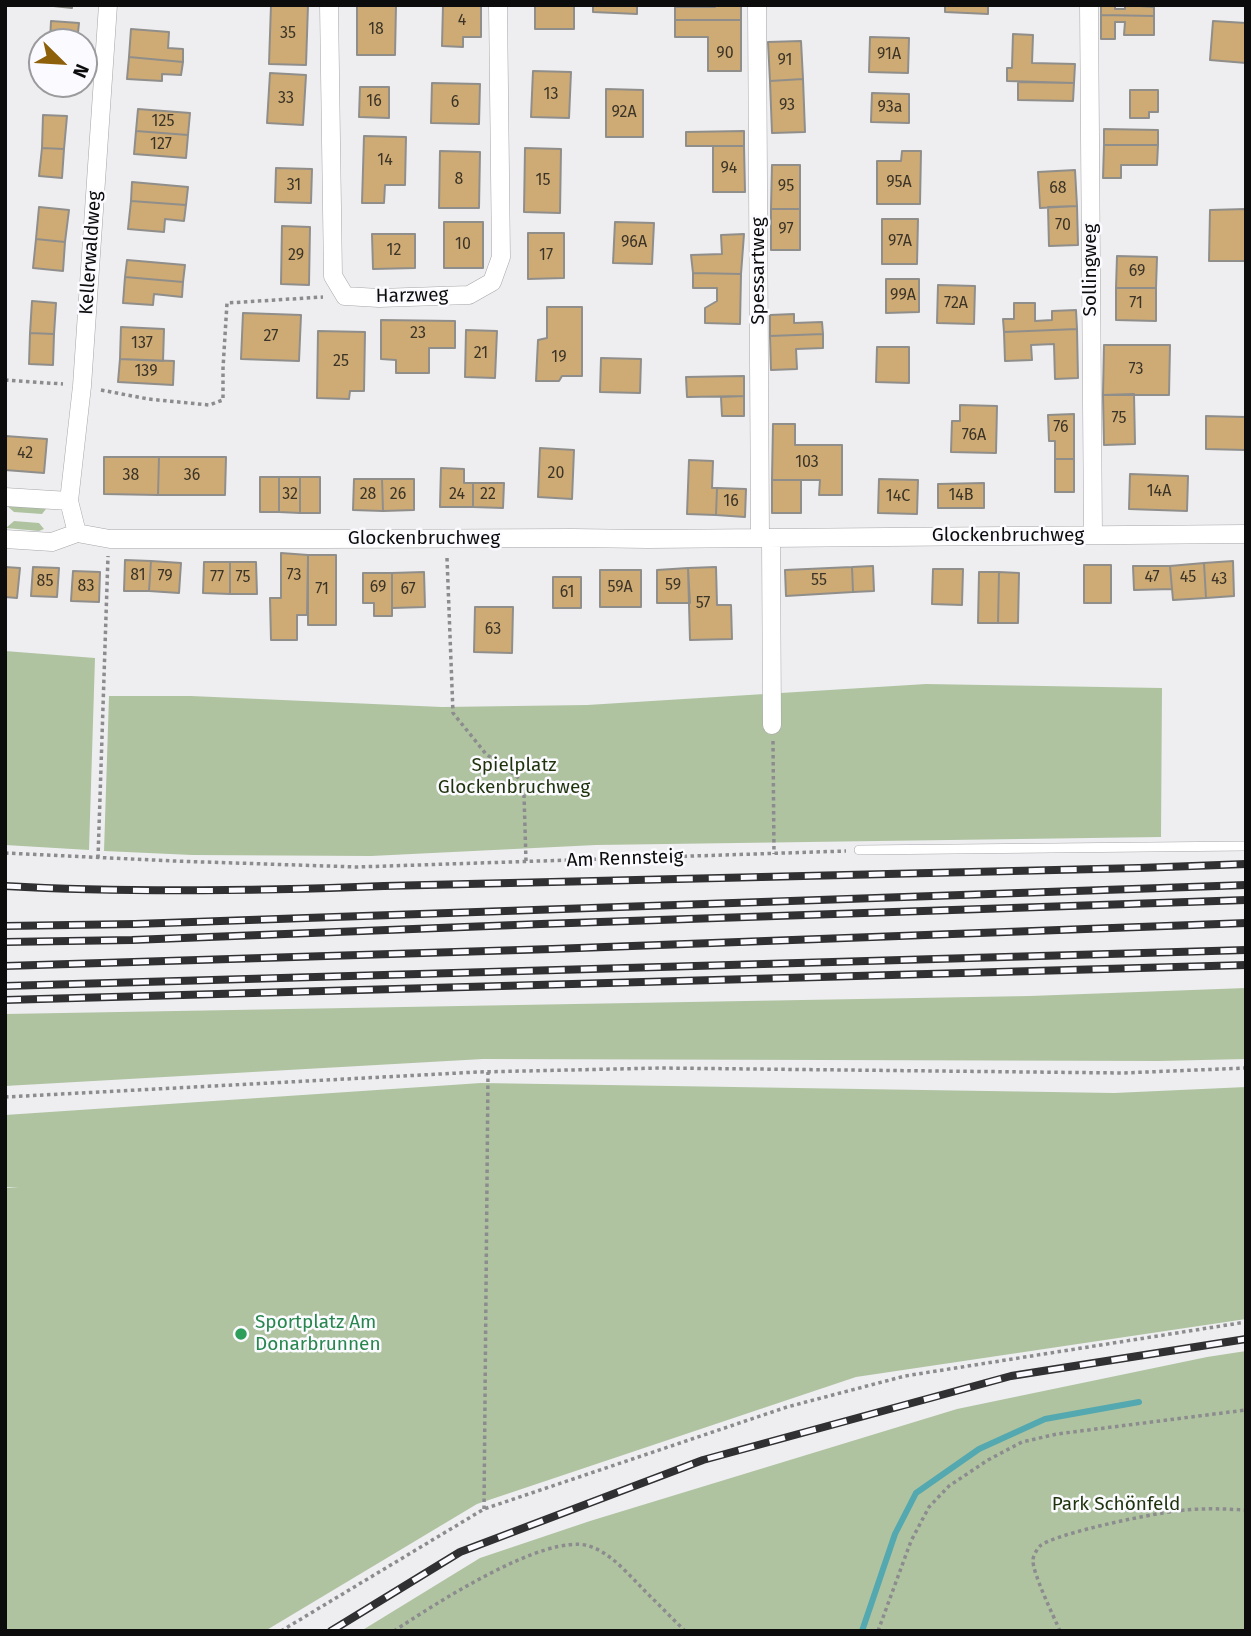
<!DOCTYPE html>
<html>
<head>
<meta charset="utf-8">
<style>
	body { margin:0 }
	#map { position:relative; width:1251px; height:1636px; overflow:hidden; background:#eeeef1; font-family:"Fira Sans",sans-serif }
	canvas { display:block }
	.frame { position:absolute; inset:0; border:7px solid #0c0c0d; pointer-events:none }
	.north { position:absolute; left:28px; top:28px; width:70px; height:70px; box-sizing:border-box; background:#fbfbff; border:2px solid #9b9b9e; border-radius:50%; rotate:114deg; font-size:19px; font-weight:700; line-height:28px; text-align:center; color:#0c0c0d }
	.north::after { content:''; display:block; margin:auto; width:24px; height:32px; background:#8f600a; clip-path:polygon(50% 0,100% 100%,50% 72%,0 100%) }
</style>
</head>
<body>
<div id="map">
<canvas width="1251" height="1636"></canvas>
<div class="frame"></div>
<div class="north">N</div>
</div>
<script>
const c = document.querySelector('canvas').getContext('2d');
c.lineJoin = 'round';
function fill(path, color) {
  c.fillStyle = color;
  c.fill(path, 'evenodd');
}
function stroke(path, color, width, dash) {
  c.strokeStyle = color;
  c.lineWidth = width;
  c.lineCap = dash ? 'butt' : 'round';
  c.setLineDash(dash || []);
  c.stroke(path);
}
function label(font, color, halo, rows, align = 'center') {
  c.font = font + ' "Fira Sans",sans-serif';
  c.lineWidth = 5;
  c.setLineDash([]);
  c.textBaseline = 'middle';
  c.strokeStyle = halo;
  c.fillStyle = color;
  for (const [text, x, y, turn = 0] of rows) {
    c.save();
    c.translate(x, y);
    c.rotate((+turn || 0) * Math.PI / 180);
    c.textAlign = isNaN(turn) ? turn : align;
    if (halo) c.strokeText(text, 0, 0);
    c.fillText(text, 0, 0);
    c.restore();
  }
}
const green = new Path2D(`
	M5 504 41 506 46 509 42 514 14 512Z
	M14 521 39 523 44 529 39 531 6 528Z
	M5 651 95 658 89 850 5 845Z
	M926 684 1162 688 1161 837 596 845 371 856 192 855 104 851 109 696H191L442 707 587 705Z
	M1246 988V1059L1159 1061 483 1059 5 1086V1014L1030 996Z
	M481 1083 1114 1093 1246 1087V1319L856 1377 477 1504 265 1631H5V1188H19L5 1187V1115Z
	M1246 1351V1631H361L480 1558 590 1521 957 1409 1207 1357Z`);
const stream = new Path2D(`
	M862 1631 895 1534 916 1493 979 1449 1045 1419 1139 1402`);
const building = new Path2D(`
	M44 5H72V8Z
	M271 5H308L306 65 269 64Z
	M357 5H396L395 55H357Z
	M443 5H481V37H463V47L442 46Z
	M535 5H574V29H535Z
	M593 5H637V14L593 12Z
	M715 5H741V20H675V7H715Z
	M945 5H988V14L945 12Z
	M1101 5H1115V9H1125V5L1154 7V16L1101 15Z
	M1101 15 1154 16V35H1124L1125 22H1115V39H1101Z
	M675 20H741V71H708V37H675Z
	M51 21 79 23 77 42H50Z
	M1213 21 1246 23V63L1210 60Z
	M131 29 169 32 168 48 183 49V62L129 57Z
	M1013 34 1033 35 1032 63 1075 64 1074 83 1007 81V68H1012Z
	M870 37 909 38 908 73 869 72Z
	M801 41 803 79 770 81 768 42Z
	M129 57 183 62 181 75 162 74V81L127 79Z
	M533 71 571 72 569 118 531 117Z
	M270 73 306 75 303 125 267 123Z
	M803 79 805 132 772 133 770 81Z
	M1018 82 1074 83 1073 101 1018 100Z
	M432 83 480 84 479 124 431 123Z
	M360 87H389V118L359 117Z
	M606 89 643 90V137H606Z
	M1130 90H1158V112H1149V118H1130Z
	M872 93 909 94V123L871 122Z
	M138 109 190 113 188 135 136 131Z
	M43 115 67 116 64 149 42 148Z
	M1104 129 1158 130V145H1104Z
	M136 131 188 135 186 158 134 154Z
	M744 131V146H686V132Z
	M364 136 406 137 405 185H385L384 203H362Z
	M1104 145H1158L1157 165H1121V178H1103Z
	M713 146H744L745 192H713Z
	M42 148 64 149 62 178 39 176Z
	M525 148 561 149 560 213 524 212Z
	M440 151 480 152 479 208H439Z
	M902 151H921L920 204H877V161H901Z
	M772 165H800V209H771Z
	M276 168 312 169 311 203 275 202Z
	M1075 170 1077 206 1040 208 1038 172Z
	M132 182 188 187 186 205 131 201Z
	M131 201 186 205 184 221 165 219 164 232 128 229Z
	M1077 206 1078 245 1049 246 1048 207Z
	M39 207 69 210 65 242 36 239Z
	M771 209H800V250H771Z
	M1246 209V261H1209L1210 210Z
	M882 219H918L917 264H882Z
	M444 222H483V268H444Z
	M615 222 654 223 652 264 613 263Z
	M282 226 310 227 309 285 281 284Z
	M528 233H564V278L528 279Z
	M372 234H415V268L373 269Z
	M744 234 741 274 693 273 691 255 722 254 721 235Z
	M36 239 65 242 63 271 33 268Z
	M1117 256 1157 257 1156 288H1116Z
	M127 260 185 265 183 282 125 277Z
	M693 273 741 274 740 324 705 323V308L717 301V288H693Z
	M125 277 183 282 182 297 154 294 153 305 123 303Z
	M886 279H919V312L886 313Z
	M938 285 975 286 974 324 937 323Z
	M1116 288H1156V321L1116 320Z
	M32 301 56 303 54 334 30 333Z
	M1014 303H1035V321L1052 320V311L1076 310 1077 329 1004 332 1003 319H1014Z
	M547 307H582V376H562L559 381H536L538 340 547 338Z
	M243 313 301 315 299 361 241 359Z
	M794 314V323L822 322 823 334 770 336V315Z
	M381 320 455 321V348H429V373H396V360L381 359Z
	M121 327 164 329 163 361 120 359Z
	M1077 329 1078 378 1055 379 1054 344 1031 345 1032 360 1005 361 1004 332Z
	M466 330 497 331 495 378 465 377Z
	M318 331 365 332 364 391H350L349 399 317 398Z
	M30 333 54 334 53 365 29 364Z
	M823 334V348L796 349 797 369 771 370 770 336Z
	M1104 345H1170L1169 395H1103Z
	M877 347H909V383L876 382Z
	M601 358 641 359 640 393 600 392Z
	M120 359 174 361 173 385 118 382Z
	M744 376V396L687 397 686 377Z
	M1134 394 1135 444 1104 445 1103 395Z
	M744 396V416H722L721 397Z
	M960 405 997 406 996 453 951 452 952 421H960Z
	M1074 414V459H1055V441H1049L1048 415Z
	M1206 416 1246 417V450L1206 449Z
	M773 424H795V445H842V495H819L820 480H772Z
	M5 436 47 439 44 473 5 470Z
	M540 448 574 450 572 499 538 497Z
	M104 457H159L158 495 104 494Z
	M159 457H226L225 495H158Z
	M1055 459H1074V492H1055Z
	M689 460 713 461 712 488H717L716 515 687 514Z
	M441 468 464 469V483H473V507H440Z
	M1130 474 1188 476 1187 511 1129 509Z
	M260 477H279V512H260Z
	M279 477H300V513L279 512Z
	M300 477H320V513H300Z
	M354 479H382L383 511 353 510Z
	M382 479H414V510L383 511Z
	M879 479 918 480 917 514 878 513Z
	M772 480H801V513H772Z
	M473 483H504L503 508 473 507Z
	M984 483V508H938V484Z
	M717 488 746 489 745 517 716 515Z
	M281 553 308 555 307 615H297V640H271L270 598H281Z
	M308 555H336V625H308Z
	M125 560 151 561 149 591H124Z
	M151 561 181 563 179 593 149 591Z
	M1233 561 1234 596 1206 598 1204 563Z
	M204 562H230V594L203 593Z
	M230 562H256L257 594H230Z
	M1204 563 1206 598 1173 600 1170 566Z
	M1084 565H1111V603H1084Z
	M873 566 874 591 853 592 852 567Z
	M1133 566H1170L1172 589 1134 590Z
	M5 567 20 568 17 598 5 597Z
	M33 567 59 568 57 597 31 596Z
	M716 567 717 605H731L732 639 690 640 688 568Z
	M852 567 853 592 786 596 785 570Z
	M688 568 690 603H657V570Z
	M933 569H963L962 605 932 604Z
	M600 570H641V607H600Z
	M73 571 100 572 99 602 71 601Z
	M424 572 425 607 392 608V573Z
	M979 572H999L998 623H978Z
	M999 572 1019 573 1018 623H998Z
	M363 573H392V616H374V603H363Z
	M553 577H581V608H553Z
	M475 607H513L512 653 474 652Z`);
const path = new Path2D(`
	M5 380 63 384
	M101 390 148 399 209 405 223 400V368L227 303 323 297
	M447 558 453 713 486 754 520 779 524 795 526 861
	M773 741 774 854
	M5 853 174 861 357 867 846 851
	M98 858 108 556
	M5 1097 478 1072 661 1068 1122 1073 1246 1068
	M484 1509 488 1072
	M281 1631 484 1509 787 1407 905 1376 1246 1322
	M394 1631C432 1606 545 1532 589 1546 611 1553 627 1573 643 1589 657 1603 671 1617 685 1631
	M878 1631 911 1541 929 1507 949 1486 988 1460 1022 1442 1057 1434 1246 1410
	M1060 1631C1054 1617 1032 1572 1033 1560 1033 1556 1037 1549 1040 1546 1055 1533 1163 1511 1186 1510 1206 1508 1226 1509 1246 1510`);
const service = new Path2D(`
	M859 850 1246 846`);
const minor = new Path2D(`
	M329 5 333 276 345 296 379 298 469 295 492 282 501 257 498 5
	M757 5 760 538
	M1089 5 1093 535
	M5 497 69 501
	M77 533 69 501 82 386 108 5
	M771 538 772 725
	M5 539 52 542 77 533 110 539H321L572 538 648 539 1246 534`);
const rail = new Path2D(`
	M5 886C132 893 257 891 384 886L1139 868 1246 864
	M5 926 135 924 1246 885
	M5 942 132 940 541 924 1246 900
	M5 966 552 949 1246 923
	M5 986 1246 950
	M5 1000 1246 965
	M331 1631 460 1552 703 1460 1011 1376 1246 1339`);
const markers = [
	[241,1334,7,"#2e9e5b"]
];
const numberNames = [
	["4",462,21],
	["18",376,30],
	["35",288,34],
	["90",725,54],
	["91A",889,55],
	["91",785,61],
	["13",551,95],
	["33",286,99],
	["16",374,102],
	["6",455,103],
	["93",787,106],
	["93a",890,108],
	["92A",624,113],
	["125",163,122],
	["127",161,145],
	["14",385,161],
	["94",729,169],
	["8",459,180],
	["15",543,181],
	["95A",899,183],
	["31",294,186],
	["95",786,187],
	["68",1058,189],
	["70",1063,226],
	["97",786,230],
	["97A",900,242],
	["96A",634,243],
	["10",463,245],
	["12",394,251],
	["29",296,256],
	["17",546,256],
	["69",1137,272],
	["99A",903,296],
	["72A",956,304],
	["71",1136,304],
	["23",418,334],
	["27",271,337],
	["137",142,344],
	["21",481,354],
	["19",559,358],
	["25",341,362],
	["73",1136,370],
	["139",146,372],
	["75",1119,419],
	["76",1061,428],
	["76A",974,436],
	["42",25,454],
	["103",807,463],
	["20",556,474],
	["38",131,476],
	["36",192,476],
	["14A",1159,492],
	["32",290,495],
	["28",368,495],
	["26",398,495],
	["24",457,495],
	["22",488,495],
	["14B",961,496],
	["14C",898,497],
	["16",731,502],
	["81",138,576],
	["73",294,576],
	["79",165,577],
	["77",217,578],
	["75",243,578],
	["47",1152,578],
	["45",1188,578],
	["43",1219,580],
	["55",819,581],
	["85",45,582],
	["59",673,586],
	["83",86,587],
	["69",378,588],
	["59A",620,588],
	["71",322,590],
	["67",408,590],
	["61",567,593],
	["57",703,604],
	["63",493,630]
];
const streetNames = [
	["Kellerwaldweg",91,253,-86],
	["Sollingweg",1091,270,-90],
	["Spessartweg",759,271,-90],
	["Harzweg",412,296,-1],
	["Glockenbruchweg",1008,536],
	["Glockenbruchweg",424,539],
	["Am Rennsteig",625,859,-2]
];
const parkNames = [
	["Spielplatz",514,766],
	["Glockenbruchweg",514,788],
	["Park Schönfeld",1116,1505]
];
const leisureNames = [
	["Sportplatz Am",255,1323],
	["Donarbrunnen",255,1345]
];
fill(green, '#afc3a1');
stroke(stream, '#54a8af', 6);
fill(building, '#ceab75');
stroke(building, '#908e8b', 2);
stroke(service, '#a6a6a9', 10);
stroke(minor, '#a6a6a9', 19);
stroke(path, '#8c8c8e', 3.5, [3.5, 3.5]);
stroke(service, '#fff', 9);
stroke(minor, '#fff', 18);
stroke(rail, '#303032', 8);
stroke(rail, '#fbfbff', 5, [16]);
for (const [x, y, r, color] of markers) {
  const dot = new Path2D();
  dot.arc(x, y, r, 0, 2 * Math.PI);
  c.fillStyle = color;
  c.fill(dot);
  stroke(dot, '#fbfbff', 2.5);
}
label('16px', '#3c3427', null, numberNames);
label('19px', '#0c0c0d', '#fbfbff', streetNames);
label('19px', '#1e320b', '#fbfbff', parkNames);
label('19px', '#27864d', '#fbfbff', leisureNames, 'left');
</script>
</body>
</html>
